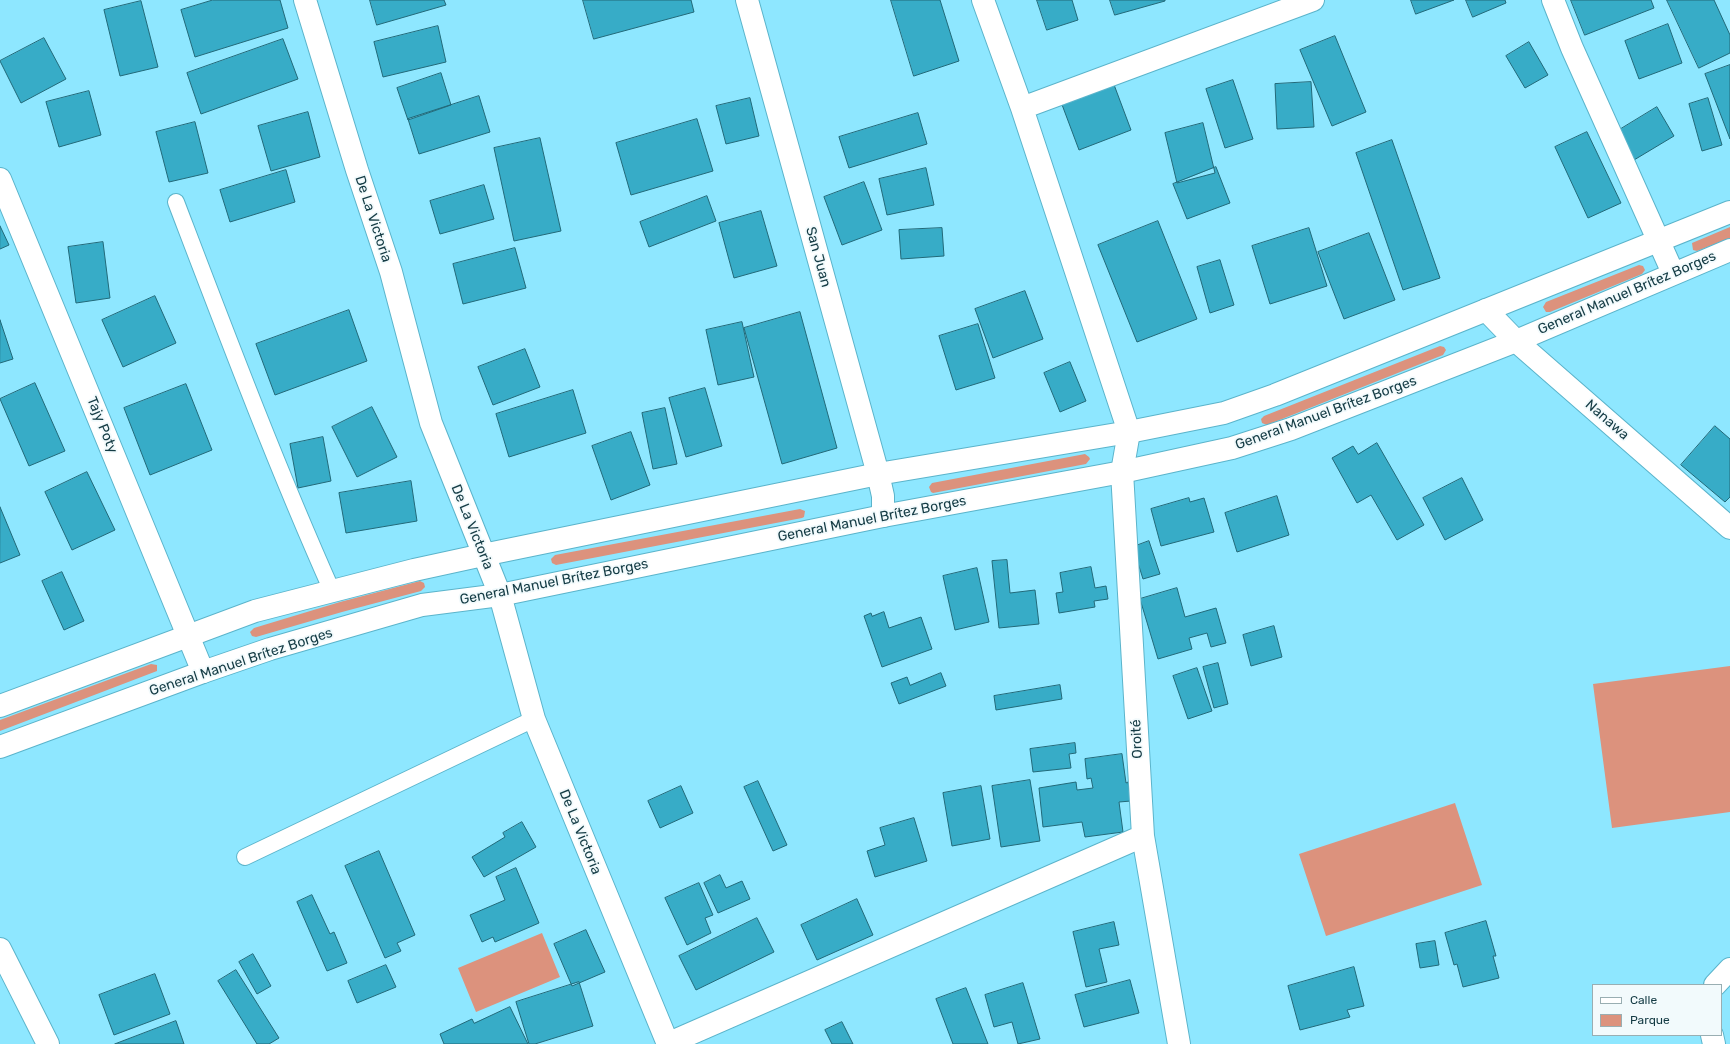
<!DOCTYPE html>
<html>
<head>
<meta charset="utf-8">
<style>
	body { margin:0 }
	#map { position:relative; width:1730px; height:1044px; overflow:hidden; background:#8ee7ff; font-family:Rubik,sans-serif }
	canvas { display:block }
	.legend { position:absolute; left:1592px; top:984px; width:130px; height:52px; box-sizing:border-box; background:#f2fafc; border:1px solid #99aeb2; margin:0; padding:5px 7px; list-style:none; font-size:12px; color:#143b44 }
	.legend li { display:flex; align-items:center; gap:8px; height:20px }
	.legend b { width:20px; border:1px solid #99aeb2 }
</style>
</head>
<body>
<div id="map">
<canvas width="1730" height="1044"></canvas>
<ul class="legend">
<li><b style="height:5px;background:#fff"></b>Calle</li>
<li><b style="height:11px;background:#dc927d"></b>Parque</li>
</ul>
</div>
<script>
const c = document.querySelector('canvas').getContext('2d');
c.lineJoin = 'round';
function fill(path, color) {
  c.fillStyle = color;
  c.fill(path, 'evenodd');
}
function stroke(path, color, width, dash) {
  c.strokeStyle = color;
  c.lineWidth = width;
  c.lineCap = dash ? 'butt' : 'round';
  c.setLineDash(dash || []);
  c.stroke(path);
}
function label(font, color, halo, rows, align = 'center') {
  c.font = font + ' Rubik,sans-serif';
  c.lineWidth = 3.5;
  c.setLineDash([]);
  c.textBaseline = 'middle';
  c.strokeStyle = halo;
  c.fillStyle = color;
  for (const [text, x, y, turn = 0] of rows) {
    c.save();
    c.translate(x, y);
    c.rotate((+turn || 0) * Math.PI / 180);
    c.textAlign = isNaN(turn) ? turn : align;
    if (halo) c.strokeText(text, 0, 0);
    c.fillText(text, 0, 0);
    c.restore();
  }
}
const green = new Path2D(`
	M1730 227V238L1697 251 1693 250 1692 243Z
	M1639 265 1643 266 1645 270 1642 274 1550 312H1546L1543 307 1546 302Z
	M1440 346 1444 347 1446 350 1443 355 1267 425 1262 423 1261 419 1264 416Z
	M1085 454 1089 457 1090 459 1086 464 933 493 931 492 929 487 932 483Z
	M800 509 805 511 804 517 802 518 556 565 552 563 551 559 555 555Z
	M420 581 424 583 425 587 421 591 342 612 256 637 252 636 250 632 254 628 340 602Z
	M151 664 157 665V671L0 731V720Z
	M1730 666V812L1612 828 1593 684Z
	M1455 803 1482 885 1326 936 1299 854Z
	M542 933 560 977 476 1012 458 968Z`);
const building = new Path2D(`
	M213 0H280L288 28 195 57 181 10Z
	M370 0H444L446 5 377 25Z
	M583 0H691L694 12 594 39Z
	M891 0H940L959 61 914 76Z
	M1037 0H1072L1078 20 1047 30Z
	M1110 0H1165V1L1115 15Z
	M1411 0H1454L1416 14Z
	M1466 0H1505L1506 3 1473 17Z
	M1571 0H1651L1654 8 1585 35Z
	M1667 0H1714L1730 35V53L1699 68Z
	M141 1 158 67 120 76 104 10Z
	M1668 24 1682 63 1639 79 1625 41Z
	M438 26 446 62 383 77 374 42Z
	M1335 36 1366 112 1332 126 1300 50Z
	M44 38 66 79 21 103 0 61Z
	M283 39 298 79 201 114 187 73Z
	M1529 42 1548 75 1525 88 1506 56Z
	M1730 65V139L1705 74Z
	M441 73 451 105 408 120 397 88Z
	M1233 80 1253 139 1225 148 1206 89Z
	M1113 82 1131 130 1079 150 1061 102Z
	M1311 82 1314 127 1277 129 1275 84Z
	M89 91 101 135 59 147 46 102Z
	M479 96 490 132 419 154 408 119Z
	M750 98 759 136 726 144 716 106Z
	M1708 98 1722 145 1702 151 1689 104Z
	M1657 107 1674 136 1634 160 1616 132Z
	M308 112 320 157 271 171 258 126Z
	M918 113 927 144 849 168 839 137Z
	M697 119 713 171 631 195 616 143Z
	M195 122 208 173 169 182 156 132Z
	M1203 123 1215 173 1177 183 1165 133Z
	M1587 132 1621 203 1588 218 1555 147Z
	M540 138 561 231 514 241 494 148Z
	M1392 140 1440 278 1403 290 1356 153Z
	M1216 167 1230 203 1187 219 1173 184Z
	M926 168 934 205 887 215 879 179Z
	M286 170 295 202 230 222 220 190Z
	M864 182 882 230 842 245 824 197Z
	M484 185 494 219 440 234 430 201Z
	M707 196 716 221 649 247 640 222Z
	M761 211 777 266 734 278 719 223Z
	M1158 221 1197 319 1137 342 1098 245Z
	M0 226 9 245 0 249Z
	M942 228 944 256 901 259 899 230Z
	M1309 228 1327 286 1270 304 1252 246Z
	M1369 233 1395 300 1344 319 1318 252Z
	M103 242 110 298 76 303 68 247Z
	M515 248 526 288 463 304 453 264Z
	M1220 260 1234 305 1210 313 1197 267Z
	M1025 291 1043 339 993 358 975 309Z
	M155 296 176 343 123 367 102 320Z
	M349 310 367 361 275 395 256 344Z
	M800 312 837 448 782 464 744 328Z
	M0 320 13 359 0 363Z
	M742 322 754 377 718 385 706 330Z
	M978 324 995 378 956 390 939 336Z
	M525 349 540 387 493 405 478 367Z
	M1070 362 1086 401 1060 412 1044 373Z
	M35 383 65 451 29 466 0 399Z
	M186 384 212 450 150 475 124 408Z
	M705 388 722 446 686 457 669 398Z
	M573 390 586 433 509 457 496 414Z
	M372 407 397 457 357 477 332 427Z
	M665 408 677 464 653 469 642 413Z
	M1715 426 1730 439V497L1725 502 1681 465Z
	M631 432 650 485 611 500 592 446Z
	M323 437 331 481 298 488 290 444Z
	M1377 443 1424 525 1397 540 1371 495 1357 503 1332 458 1353 446 1358 454Z
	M87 472 115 530 72 550 45 492Z
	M1462 478 1483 520 1445 540 1423 498Z
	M411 481 417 521 346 533 339 493Z
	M1277 496 1289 535 1237 552 1225 513Z
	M1189 498 1190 502 1204 498 1214 532 1161 546 1151 509Z
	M0 507 20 555 0 563Z
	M1149 541 1160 574 1143 579 1133 547Z
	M1007 560 1010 593 1035 590 1039 624 999 628 992 561Z
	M1091 567 1095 588 1106 586 1108 599 1094 601 1095 607 1059 613 1056 593 1063 592 1060 573Z
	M977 568 989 622 955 630 943 576Z
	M62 572 84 621 64 630 42 581Z
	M1177 588 1185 617 1216 608 1226 643 1211 647 1207 633 1189 638 1192 649 1158 659 1140 599Z
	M884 612 889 628 921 617 932 649 882 667 864 616 871 613 872 616Z
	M1274 626 1282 657 1251 666 1243 635Z
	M1218 663 1228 704 1214 708 1203 667Z
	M1197 668 1212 711 1188 719 1173 676Z
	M941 673 946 686 899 704 891 683 907 677 910 685Z
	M1060 685 1062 699 996 710 994 696Z
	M1075 743 1076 753 1069 754 1071 768 1033 772 1030 749Z
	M1122 754 1126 783 1128 782 1131 801 1119 802 1123 832 1085 837 1082 822 1043 827 1039 788 1076 782 1077 790 1093 788 1091 778 1087 779 1085 759Z
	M1030 780 1040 841 1001 847 992 786Z
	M758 781 787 845 773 851 744 787Z
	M681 786 693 813 660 828 648 801Z
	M981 786 990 839 952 846 943 793Z
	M914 818 927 861 875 877 867 851 885 845 880 828Z
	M522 822 536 847 484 877 472 857 505 837 503 833Z
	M379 851 415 935 397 943 401 951 385 958 345 866Z
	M516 868 539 923 495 942 493 937 482 942 470 915 505 900 496 877Z
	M720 875 726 888 742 881 750 899 718 913 704 883Z
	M699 883 713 915 705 918 711 933 687 945 665 898Z
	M312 895 330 934 334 932 347 963 327 971 297 902Z
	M857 899 873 935 817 960 801 925Z
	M757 918 774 952 696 990 679 956Z
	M1486 921 1496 956H1493L1499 978 1463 987 1457 964 1454 965 1445 933Z
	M1114 922 1119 945 1099 949 1107 982 1086 987 1073 932Z
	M586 930 605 972 572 986 554 944Z
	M1435 941 1439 965 1420 968 1416 944Z
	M253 954 271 986 257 994 239 962Z
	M386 965 396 987 357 1003 348 981Z
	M1354 967 1364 1006 1347 1010 1350 1017 1300 1030 1288 986Z
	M236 970 279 1038 269 1044H257L218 981Z
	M155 974 170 1014 114 1035 99 995Z
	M1130 980 1139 1013 1084 1027 1075 995Z
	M579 982 593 1026 535 1044H529L516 1002Z
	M1023 983 1040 1039 1018 1044 1012 1022 994 1027 985 995Z
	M966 988 988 1044H953L936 999Z
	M510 1007 528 1044H444L440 1034 472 1019 474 1023Z
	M176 1021 184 1044H115Z
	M842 1022 853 1044H832L825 1030Z`);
const lane = new Path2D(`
	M176 202C226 333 275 463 332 591
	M245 857 534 719`);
const street = new Path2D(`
	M305 0 357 170 391 272 431 423 500 595 534 719 668 1044
	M747 0 878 474 883 496V516
	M983 0 1022 108 1129 432 1122 472 1143 836 1179 1044
	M1553 0 1572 48 1673 273
	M1022 108 1313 0
	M0 179 203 672
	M1486 310 1516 341 1730 528
	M1715 985 1730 969
	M1712 1035 1714 1044
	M667 1044 1143 836`);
const secondary = new Path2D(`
	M0 706 255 611 414 570 483 555 878 474 1129 432 1224 413 1275 395 1730 212
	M0 747 203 672 270 649 422 605 500 595 883 516 1122 472 1232 448 1291 429 1516 341 1730 250
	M0 949 48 1044`);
const streetNames = [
	["De La Victoria",373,219,72],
	["San Juan",818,257,75],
	["General Manuel Brítez Borges",1627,293,-23],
	["General Manuel Brítez Borges",1326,413,-20],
	["Nanawa",1607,420,41],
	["Tajy Poty",102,425,68],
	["General Manuel Brítez Borges",872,519,-11],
	["De La Victoria",472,527,68],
	["General Manuel Brítez Borges",554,582,-11],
	["General Manuel Brítez Borges",241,662,-18],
	["Oroité",1137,739,-93],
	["De La Victoria",580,832,68]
];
fill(green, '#dc927d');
fill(building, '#37acc7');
stroke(building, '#226979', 1);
stroke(lane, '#5bb4cb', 18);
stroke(street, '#5bb4cb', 24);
stroke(secondary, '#5bb4cb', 24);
stroke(lane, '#fff', 16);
stroke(street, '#fff', 22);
stroke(secondary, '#fff', 22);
label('14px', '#143b44', '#f2fafc', streetNames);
</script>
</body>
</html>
